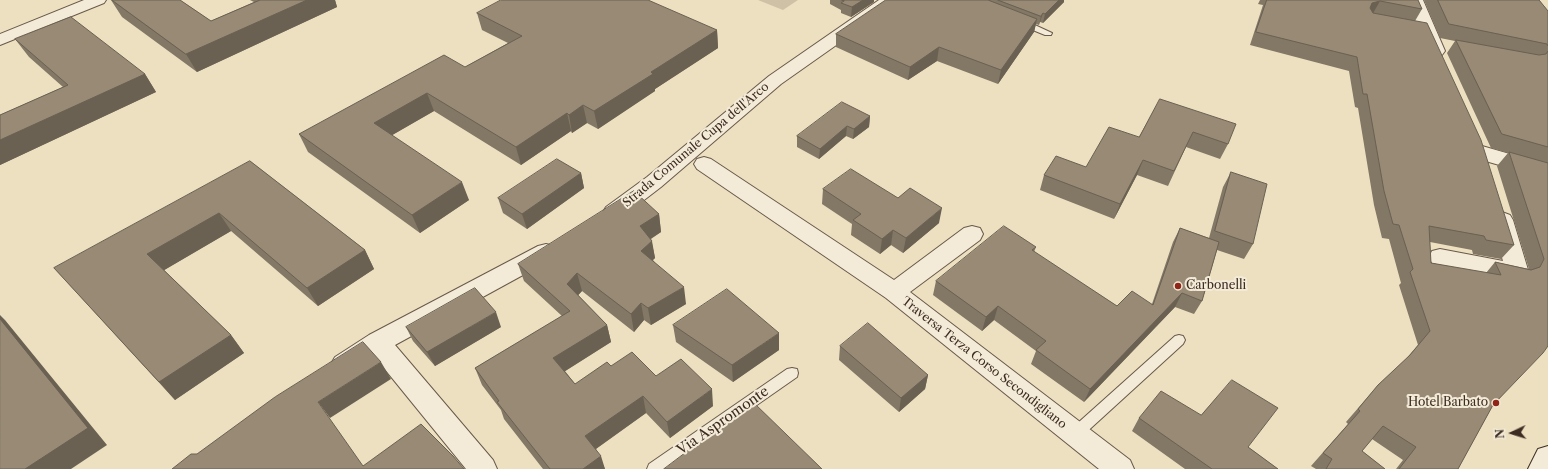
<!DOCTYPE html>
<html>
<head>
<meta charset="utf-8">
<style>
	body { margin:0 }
	#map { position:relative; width:1548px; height:469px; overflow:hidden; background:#ece0c1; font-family:"Libre Caslon Text",serif }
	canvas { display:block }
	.north { position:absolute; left:1492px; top:413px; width:40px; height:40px; -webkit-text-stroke:3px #f3ebd7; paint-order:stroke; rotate:266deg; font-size:11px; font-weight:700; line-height:16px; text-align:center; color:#3d2c22 }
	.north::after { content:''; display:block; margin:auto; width:14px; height:18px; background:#3d2c22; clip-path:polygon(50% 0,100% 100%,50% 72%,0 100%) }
</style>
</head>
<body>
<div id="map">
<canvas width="1548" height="469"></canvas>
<div class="north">N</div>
</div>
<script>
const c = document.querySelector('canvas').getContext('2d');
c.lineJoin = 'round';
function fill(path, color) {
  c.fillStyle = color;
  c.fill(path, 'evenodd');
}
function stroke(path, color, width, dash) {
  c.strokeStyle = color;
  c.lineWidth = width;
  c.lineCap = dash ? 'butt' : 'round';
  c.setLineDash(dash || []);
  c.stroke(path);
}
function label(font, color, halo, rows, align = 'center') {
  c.font = font + ' "Libre Caslon Text",serif';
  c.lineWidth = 4;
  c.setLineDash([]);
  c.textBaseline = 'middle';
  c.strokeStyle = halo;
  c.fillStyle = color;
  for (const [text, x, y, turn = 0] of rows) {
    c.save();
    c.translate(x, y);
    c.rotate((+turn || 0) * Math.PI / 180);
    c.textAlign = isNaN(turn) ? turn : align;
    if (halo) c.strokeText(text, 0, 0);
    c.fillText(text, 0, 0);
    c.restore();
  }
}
const green = new Path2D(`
	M758 0H798L783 10Z`);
const lane = new Path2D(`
	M1018 20H1024L1052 33 1051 35H1045L1018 24 1017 22Z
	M1179 335 1183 336 1185 340 1183 344 1080 438 1075 440 1070 438 1068 434 1070 430 1175 336Z
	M792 368 797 369 798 373 797 377 665 469H647L649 464 787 369Z`);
const street = new Path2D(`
	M84 0H106L104 3 0 45V34Z
	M879 0H898L896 3 781 84 661 187 622 217 614 220 606 217 603 212 606 207 647 177 769 76Z
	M1407 0H1423L1445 51 1442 55 1436 56 1430 55 1427 51Z
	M1482 146 1548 165V179L1475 158 1472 153 1475 148Z
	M704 157 711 159 894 280 964 228 972 226 980 228 983 234 980 240 910 292 1130 460 1134 469H1099L886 298 697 169 694 164 697 159Z
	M1502 212 1510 215 1513 220 1529 273 1526 279 1518 282 1432 263 1429 257 1432 251 1440 249 1503 261 1491 220 1494 215Z
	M546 244 554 246 557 252 554 258 395 345 493 460 497 469H466L375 357 353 371 344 374 335 371 331 364 335 357 369 335 538 246Z`);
const secondary = new Path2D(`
	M1548 446V469H1528L1538 449Z`);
const wall = new Path2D(`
	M111 0H180L211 21 254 2 250 0H335L337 7 197 72 122 17Z
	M830 0H874V2L851 17 841 13V10L830 4Z
	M886 0H1064V2L1043 23 1040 22 1039 25 1036 24 1034 32 998 84 937 61 908 80 836 47V34Z
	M1260 0H1418L1422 9 1415 21 1514 245 1501 259 1473 254 1472 250 1430 242 1431 263 1486 273 1495 262 1529 269 1497 166 1508 153 1491 148 1447 53 1455 41 1440 38 1424 0H1539L1548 11V346L1493 405 1458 469H1396L1403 460 1372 439 1362 451 1385 469H1316L1311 466 1348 424 1346 422 1366 399 1378 385 1405 360 1418 345 1399 285 1401 283 1389 239 1382 238 1374 205 1358 108 1355 107 1349 71 1250 45 1263 5 1258 4Z
	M477 13 717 30 718 48 655 89V91L598 129 587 123 572 133 571 131 521 165 434 111 392 135 469 200 420 233 308 152 299 134 465 67 508 43 482 30Z
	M15 39 145 74 156 92 0 165V115L63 87 29 57Z
	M1160 99 1228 144 1220 159 1186 147 1168 186 1137 175 1114 219 1040 190 1044 175 1086 167 1139 137Z
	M870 116 869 127 853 139 846 136 819 159 797 147V136Z
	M250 161 365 250 374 269 318 306 231 231 164 270 231 335 244 353 175 400 54 268Z
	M1231 172 1253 244 1244 259 1217 250 1202 301 1194 314 1175 307 1084 402 1031 364 1036 351 994 320 982 331 933 295 936 281 1036 247 1034 252 1117 306 1152 304 1173 242 1180 228 1209 238 1223 187Z
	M581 173 584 188 527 229 503 213 498 198Z
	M823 189 898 198 939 223 903 253 891 245 880 254 851 235 852 224 822 204Z
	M659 214 661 232 651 239 655 258 653 260 686 304 651 325 644 320 634 332 582 291 578 295 607 325 611 342 565 371 575 384 611 366 656 376 713 406 670 438 646 413 596 449 605 469H543L504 419 501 410 482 385 475 368 562 316 524 281 518 264Z
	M673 325 779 350 733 382 676 342Z
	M406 327H501L435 366 413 341Z
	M840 346 928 375 925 389 899 412 839 360Z
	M1139 418 1248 447 1278 469H1185L1132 431Z`);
const shadedWall = new Path2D(`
	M307 0H335L337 7 197 72 186 54Z
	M863 0H874V2L851 17 852 7Z
	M1059 0H1064V2L1043 23 1045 14Z
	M1380 1 1372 15 1365 16 1372 3Z
	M1043 13 1039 25 1041 16Z
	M1037 19 1034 32 998 84 1001 70Z
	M717 30 718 48 655 89V91L598 129 594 111 651 72Z
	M939 47 937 61 908 80 910 67Z
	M145 74 156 92 0 165V140Z
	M427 93 434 111 382 141 374 123Z
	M583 105 587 123 572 133 569 115Z
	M567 113 571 131 521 165 516 147Z
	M870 116 869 127 853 139 854 129Z
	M847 126 846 136 819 159 820 149Z
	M1143 160 1137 175 1114 219 1120 204Z
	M581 173 584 188 527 229 522 214Z
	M462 182 469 200 420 233 412 215Z
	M942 208 939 223 903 253 906 238Z
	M219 213 231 231 161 272 147 254Z
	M659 214 661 232 642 244 640 226Z
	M893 230 891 245 880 254 882 239Z
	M652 241 655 258 644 268 641 251Z
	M365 250 374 269 318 306 307 288Z
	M577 273 582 291 572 302 567 284Z
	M684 287 686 304 651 325 648 308Z
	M1182 293 1175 307 1084 402 1090 389Z
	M641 303 644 320 634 332 631 314Z
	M998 306 994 320 982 331 986 317Z
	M496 312 501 327 435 366 427 352Z
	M0 315 5 320 107 445 71 469H25L0 319Z
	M607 325 611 342 559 375 553 358Z
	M779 333V350L733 382 732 365Z
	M231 335 244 353 175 400 159 382Z
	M381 362 391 379 330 418 318 402Z
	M928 375 925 389 899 412 901 398Z
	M712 389 713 406 670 438 667 422Z
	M643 396 646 413 590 453 585 436Z
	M601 456 605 469H583Z`);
const building = new Path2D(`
	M112 0H180L211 21 260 0H307L186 54Z
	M501 0H648L717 30 651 72 653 74 594 111 583 105 569 115 567 113 516 147 427 93 374 123 462 182 412 215 299 134 444 55 465 67 522 36 477 13Z
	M842 0H863L852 7 841 3 844 1Z
	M886 0H988L1037 19 1001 70 939 47 910 67 836 34Z
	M998 0H1059L1045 14 1043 13 1041 16Z
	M1267 0H1418L1422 9 1380 1 1372 3 1370 8 1373 13 1427 23 1481 140 1514 245 1486 240 1484 236 1429 226 1431 263 1501 275 1495 262 1531 270 1540 267 1544 259 1509 152 1548 163V346L1543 353 1493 405 1458 469H1399L1416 447 1383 426 1362 451 1385 469H1326L1332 459 1323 453 1360 411 1358 409 1378 385 1410 355 1430 331 1410 272 1413 269 1399 225 1393 224 1384 191 1367 94H1363L1357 57 1256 32Z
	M1438 0H1539L1548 11V46L1547 44 1449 24Z
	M71 17 145 74 0 140V115L68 85 15 39Z
	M1456 40 1539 55 1546 54 1548 51V147L1502 134Z
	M1160 99 1236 124 1228 144 1193 132 1174 171 1143 160 1120 204 1044 175 1056 156 1086 167 1109 127 1139 137Z
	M842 102 870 116 854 129 847 126 820 149 797 136Z
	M557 159 581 173 522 214 498 198Z
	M250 161 365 250 307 288 219 213 147 254 231 335 159 382 54 268Z
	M851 169 898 198 910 188 942 208 906 238 893 230 882 239 853 220 861 214 823 189Z
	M1231 172 1267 184 1253 244 1215 231Z
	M634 191 659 214 640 226 652 241 641 251 684 287 648 308 641 303 631 314 577 273 567 284 607 325 553 358 575 384 607 362 611 366 632 352 656 376 681 359 712 389 667 422 643 396 585 436 601 456 583 469H550L497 402 499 401 475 368 570 311 518 264Z
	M1004 226 1036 247 1032 250 1117 306 1132 291 1153 305 1180 228 1219 242 1202 301 1182 293 1090 389 1036 350 1046 341 998 306 986 317 936 281Z
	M475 288 496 312 427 352 406 327Z
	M727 289 779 333 732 365 673 325Z
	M0 319 88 428 25 469H0Z
	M868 323 928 375 901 398 840 346Z
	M363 342 381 362 318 402 363 466 421 424 453 456 464 469H172L191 454H197L275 397Z
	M1232 380 1278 408 1248 447 1278 469H1212L1139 418 1161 391 1201 415Z
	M753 402 822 469H664Z`);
const markers = [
	[1178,286,4,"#8f2418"],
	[1496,403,4,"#8f2418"]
];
const streetNames = [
	["Strada Comunale Cupa dell'Arco",696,145,-40],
	["Traversa Terza Corso Secondigliano",984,363,38]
];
const poiNames = [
	["Carbonelli",1186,286],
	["Hotel Barbato",1488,403,"right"]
];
const nearStreetnames = [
	["Via Aspromonte",723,421,-35]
];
fill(green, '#cec1a6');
stroke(lane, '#69594a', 2);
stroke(street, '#69594a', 2);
stroke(secondary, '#3d2c22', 2);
fill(lane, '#f3ebd7');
fill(street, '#f3ebd7');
fill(secondary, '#f3ebd7');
fill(wall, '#837765');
fill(shadedWall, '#6a6152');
fill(building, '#988a75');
stroke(building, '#6a6152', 1);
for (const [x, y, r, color] of markers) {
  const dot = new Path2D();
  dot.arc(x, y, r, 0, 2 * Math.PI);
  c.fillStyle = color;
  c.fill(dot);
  stroke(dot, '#f3ebd7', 1.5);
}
label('12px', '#3d2c22', '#f3ebd7', streetNames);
label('12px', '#3d2c22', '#f3ebd7', poiNames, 'left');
label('14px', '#3d2c22', '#f3ebd7', nearStreetnames);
</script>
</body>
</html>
